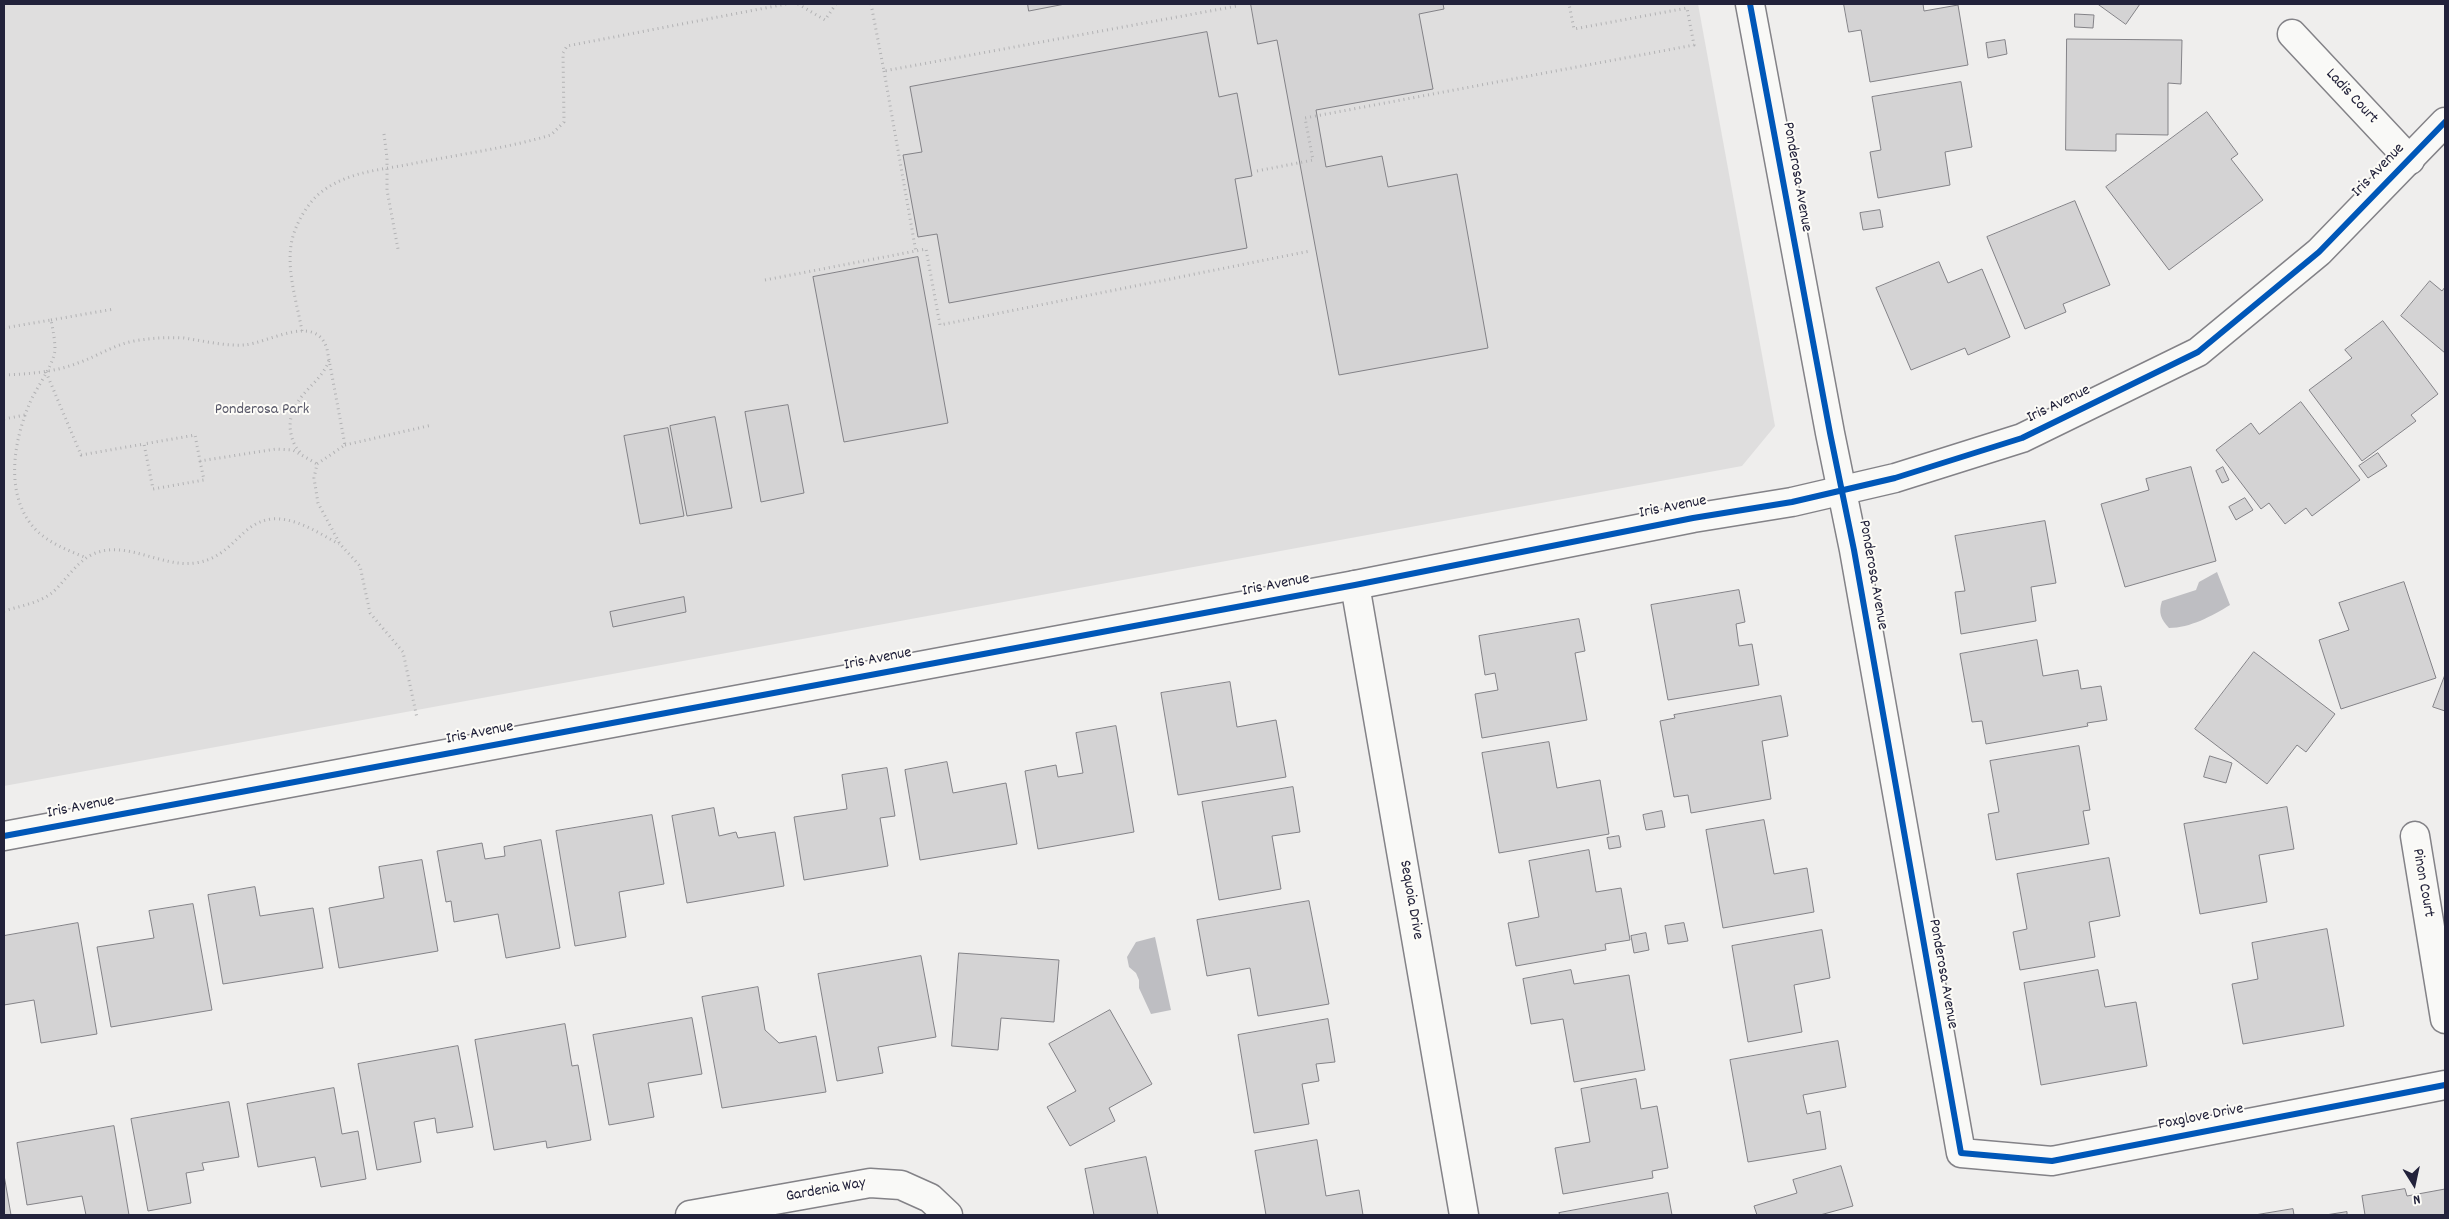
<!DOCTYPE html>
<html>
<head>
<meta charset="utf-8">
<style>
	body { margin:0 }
	#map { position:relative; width:2449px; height:1219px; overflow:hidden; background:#efeeed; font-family:Dekko,sans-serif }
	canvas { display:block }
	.frame { position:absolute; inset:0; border:5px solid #22223b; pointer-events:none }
	.north { position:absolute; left:2389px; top:1159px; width:50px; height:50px; -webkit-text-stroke:4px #fdfcf7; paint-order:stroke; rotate:170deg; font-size:14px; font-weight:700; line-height:20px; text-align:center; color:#22223b }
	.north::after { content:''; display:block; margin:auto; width:18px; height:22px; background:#22223b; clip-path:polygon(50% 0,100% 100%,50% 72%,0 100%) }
</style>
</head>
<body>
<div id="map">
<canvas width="2449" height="1219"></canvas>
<div class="frame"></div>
<div class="north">N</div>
</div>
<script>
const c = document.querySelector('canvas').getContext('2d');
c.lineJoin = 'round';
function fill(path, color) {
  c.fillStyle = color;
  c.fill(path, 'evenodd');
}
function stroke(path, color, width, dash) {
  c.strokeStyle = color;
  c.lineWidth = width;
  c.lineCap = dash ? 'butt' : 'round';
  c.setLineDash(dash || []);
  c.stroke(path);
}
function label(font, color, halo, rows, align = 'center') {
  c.font = font + ' Dekko,sans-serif';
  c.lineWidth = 4;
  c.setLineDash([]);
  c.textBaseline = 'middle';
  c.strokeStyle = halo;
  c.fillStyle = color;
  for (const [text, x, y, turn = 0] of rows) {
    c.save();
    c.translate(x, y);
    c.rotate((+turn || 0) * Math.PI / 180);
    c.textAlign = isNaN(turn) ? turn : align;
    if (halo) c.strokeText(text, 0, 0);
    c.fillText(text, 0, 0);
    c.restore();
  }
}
const built = new Path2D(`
	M4 4H1698L1775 426 1742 466 4 786Z`);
const water = new Path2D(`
	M2217 572 2230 605C2212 616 2190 628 2169 628 2161 619 2158 613 2162 601L2196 590 2199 582Z
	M1155 937 1171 1010 1151 1014 1139 988V980L1136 973 1129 967 1127 957 1136 942Z`);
const building = new Path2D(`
	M1028 4H1065L1029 11Z
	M1251 4H1443L1444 9 1419 14 1433 89 1316 110 1326 167 1382 156 1388 187 1457 174 1488 348 1339 375 1277 40 1258 44Z
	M1844 4H1923L1924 11 1958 5 1968 65 1870 82 1861 30 1849 32Z
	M2098 4H2140L2126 24Z
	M2075 14 2094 15 2093 28 2075 27Z
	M1207 32 1219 97 1237 93 1252 176 1235 179 1247 248 949 303 937 234 918 237 903 155 922 152 910 87Z
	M2067 39 2182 40 2181 84 2168 83V135L2116 134V151L2066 150Z
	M2005 40 2007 54 1988 58 1986 43Z
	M1961 82 1972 147 1945 152 1950 185 1878 198 1870 152 1881 150 1872 97Z
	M2207 112 2238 154 2231 159 2263 200 2169 270 2106 187Z
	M2075 201 2110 285 2063 304 2066 312 2025 329 1987 237Z
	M1880 210 1883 227 1863 230 1860 213Z
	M918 257 948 423 844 442 813 277Z
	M1939 262 1948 283 1982 269 2010 337 1968 355 1965 348 1911 370 1876 288Z
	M2430 281 2442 291 2445 287V353L2401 316Z
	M2383 321 2438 394 2411 415 2416 421 2362 461 2309 390 2352 358 2345 350Z
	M2301 402 2360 480 2312 516 2306 508 2285 524 2269 503 2261 509 2216 450 2251 423 2259 434Z
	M788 405 804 493 761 502 745 412Z
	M715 417 732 508 687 516 670 426Z
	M668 428 684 516 640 524 624 436Z
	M2378 453 2387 466 2368 478 2359 466Z
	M2191 467 2216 561 2125 587 2101 504 2149 490 2146 479Z
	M2223 467 2229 480 2222 483 2216 471Z
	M2245 498 2253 510 2236 520 2229 507Z
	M2045 521 2056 583 2031 587 2036 621 1961 634 1955 592 1965 591 1955 536Z
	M2404 582 2436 678 2341 709 2319 640 2349 630 2339 603Z
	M1739 590 1745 622 1736 624 1739 646 1752 644 1759 685 1668 700 1651 605Z
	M684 597 686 612 613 627 610 612Z
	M1579 619 1585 651 1575 653 1587 720 1482 738 1475 694 1498 690 1495 673 1485 675 1479 636Z
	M2037 640 2043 676 2078 670 2081 689 2101 686 2107 720 2087 723 2088 726 1986 744 1982 721 1972 722 1960 654Z
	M2254 652 2335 714 2306 752 2297 745 2267 784 2195 729Z
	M2445 675V711L2433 707Z
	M1230 682 1237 727 1276 720 1286 777 1178 795 1161 693Z
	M1781 696 1788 736 1762 741 1771 799 1691 813 1688 795 1674 797 1660 721 1675 718 1674 715Z
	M1116 726 1134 832 1038 849 1025 771 1056 765 1058 777 1083 773 1076 733Z
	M1549 742 1557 788 1600 780 1609 834 1499 853 1482 753Z
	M2079 746 2090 810 2083 811 2089 844 1996 860 1988 814 1999 812 1990 761Z
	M2210 756 2232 763 2226 783 2204 777Z
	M947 762 953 793 1006 783 1017 844 920 860 905 770Z
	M887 768 895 816 880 818 888 866 804 880 794 817 847 809 842 775Z
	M1293 787 1300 832 1272 836 1281 889 1219 900 1202 802Z
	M2287 807 2294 849 2259 855 2267 902 2200 914 2184 824Z
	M714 808 719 836 736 832 738 838 775 832 784 886 687 903 672 816Z
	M1662 811 1665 827 1646 830 1643 815Z
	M652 815 664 884 619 892 626 937 575 946 556 831Z
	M1764 820 1774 874 1807 868 1814 912 1723 928 1706 830Z
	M1619 836 1621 847 1609 849 1607 838Z
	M541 840 560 948 506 958 498 914 454 922 451 901 446 902 437 851 482 843 485 859 505 856 504 847Z
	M1589 850 1596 892 1621 888 1630 940 1605 944 1606 950 1516 966 1508 923 1539 917 1529 861Z
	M2109 858 2120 916 2089 922 2095 957 2020 970 2013 932 2027 929 2017 874Z
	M422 860 438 951 339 968 329 908 384 898 379 867Z
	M255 887 260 916 313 908 323 968 223 984 208 895Z
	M1309 901 1329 1004 1258 1016 1250 968 1207 976 1197 920Z
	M193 904 212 1010 111 1027 97 947 154 938 149 911Z
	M78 923 97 1034 41 1043 34 1000 4 1005V936Z
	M1684 923 1688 941 1668 944 1665 926Z
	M2327 929 2344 1026 2243 1044 2232 984 2258 979 2252 943Z
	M1822 930 1830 978 1794 985 1802 1032 1748 1042 1732 946Z
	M1646 933 1649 950 1634 953 1631 936Z
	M959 953 1059 960 1054 1022 1001 1018 998 1050 952 1046Z
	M921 956 936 1037 878 1047 883 1073 837 1081 818 974Z
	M1571 970 1574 984 1629 975 1645 1070 1574 1082 1563 1019 1531 1024 1523 979Z
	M2098 970 2105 1007 2136 1002 2147 1066 2041 1085 2024 983Z
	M758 987 765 1030 779 1043 816 1036 826 1092 722 1108 702 997Z
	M1110 1010 1152 1084 1109 1108 1115 1121 1070 1146 1047 1107 1076 1091 1049 1044Z
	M692 1018 702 1074 648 1083 654 1117 609 1125 593 1035Z
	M1328 1019 1335 1062 1316 1064 1319 1081 1302 1084 1309 1124 1254 1133 1238 1035Z
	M565 1024 572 1066 578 1065 591 1140 547 1148 546 1141 494 1150 475 1040Z
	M1838 1041 1846 1087 1803 1095 1807 1114 1820 1111 1826 1149 1748 1162 1730 1060Z
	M458 1046 473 1127 437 1133 435 1118 414 1122 421 1162 377 1170 358 1064Z
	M1636 1079 1641 1109 1657 1106 1668 1168 1652 1171 1653 1178 1563 1194 1555 1148 1590 1142 1581 1089Z
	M334 1088 342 1134 358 1131 366 1179 321 1187 315 1157 258 1167 247 1104Z
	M229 1102 239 1157 202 1163 204 1170 186 1173 191 1203 148 1211 131 1119Z
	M114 1126 129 1215H86L82 1196 27 1205 17 1143Z
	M1317 1140 1326 1196 1359 1190 1363 1215H1266L1255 1151Z
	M1146 1157 1158 1215H1094L1085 1169Z
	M1841 1166 1853 1206 1820 1215H1757L1754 1206 1797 1193 1793 1180Z
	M4 1175 11 1215H4Z
	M2405 1189 2407 1196 2445 1189V1215H2365L2362 1196Z
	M1668 1193 1672 1215H1560L1559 1213Z
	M2293 1209 2294 1215H2255Z
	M2347 1212V1215H2326Z`);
const path = new Path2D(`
	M798 4 825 20 836 4
	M871 4 884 71 1237 6V4
	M884 71 916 252
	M384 134 387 158V190L398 249
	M1257 171 1313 160 1305 118 1694 45 1687 8 1574 29 1569 4
	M765 280 926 249 940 325 1310 251
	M51 320 114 309
	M4 328 51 320C53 330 55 340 55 350 53 367 35 389 29 405 13 443 4 498 37 531 51 544 69 551 87 558
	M302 331C297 303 287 273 291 245 294 226 306 205 320 193 345 173 377 170 406 165 454 155 504 149 551 135L564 122 563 53 567 46 786 4
	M46 372 81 455 144 444
	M4 375C29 374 55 372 78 363 98 356 113 345 134 341 151 338 167 337 184 338 204 341 224 346 244 345 269 343 316 312 327 349L345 445 317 464 314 478 318 503 340 544 360 566 370 613 403 652 417 718
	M4 419 25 415
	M345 445 432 425
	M300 452C293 445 291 436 290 427 290 395 321 385 329 360
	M200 461 204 480 153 489 144 444 195 435 200 461 276 449 293 450 317 464
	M4 611C20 606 40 603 53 592 66 580 75 564 91 555 124 538 161 568 195 563 233 558 240 522 272 519 295 517 319 533 339 544`);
const minor = new Path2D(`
	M1750 4 1830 433 1854 550 1961 1153 2052 1161 2445 1085
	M2292 34 2410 160
	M1355 585 1464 1215
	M2415 836 2445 1019
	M690 1215 870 1183 901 1185 930 1198 948 1215`);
const tertiary = new Path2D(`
	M4 836 1355 585 1693 518 1792 502 1895 478 2022 438 2198 352 2319 252 2445 122`);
const cycleway = new Path2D(`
	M1750 4 1830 433 1854 550 1961 1153 2052 1161 2445 1085
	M4 836 1355 585 1693 518 1792 502 1895 478 2022 438 2198 352 2319 252 2445 122`);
const streetNames = [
	["Ladis Court",2351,97,47],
	["Iris Avenue",2379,171,-46],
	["Ponderosa Avenue",1796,177,80],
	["Iris Avenue",2059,405,-26],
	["Iris Avenue",1673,508,-11],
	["Ponderosa Avenue",1872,575,80],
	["Iris Avenue",1276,586,-11],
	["Iris Avenue",878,660,-11],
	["Iris Avenue",480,734,-11],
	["Iris Avenue",81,808,-11],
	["Pinon Court",2422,883,80],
	["Sequoia Drive",1410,900,80],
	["Ponderosa Avenue",1942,974,80],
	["Foxglove Drive",2201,1118,-11],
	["Gardenia Way",826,1191,-10]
];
const parkNames = [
	["Ponderosa Park",262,411]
];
fill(built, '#dfdede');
fill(water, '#bebec2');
fill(building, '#d4d3d4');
stroke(building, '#838287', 1);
stroke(minor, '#838287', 31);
stroke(tertiary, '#838287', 31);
stroke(path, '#b2b2b4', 3, [1, 4]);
stroke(minor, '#f9f9f7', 28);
stroke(tertiary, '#f9f9f7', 28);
stroke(cycleway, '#0057b8', 6);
label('16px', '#22223b', '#fdfcf7', streetNames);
label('16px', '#575768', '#fdfcf7', parkNames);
</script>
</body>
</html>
